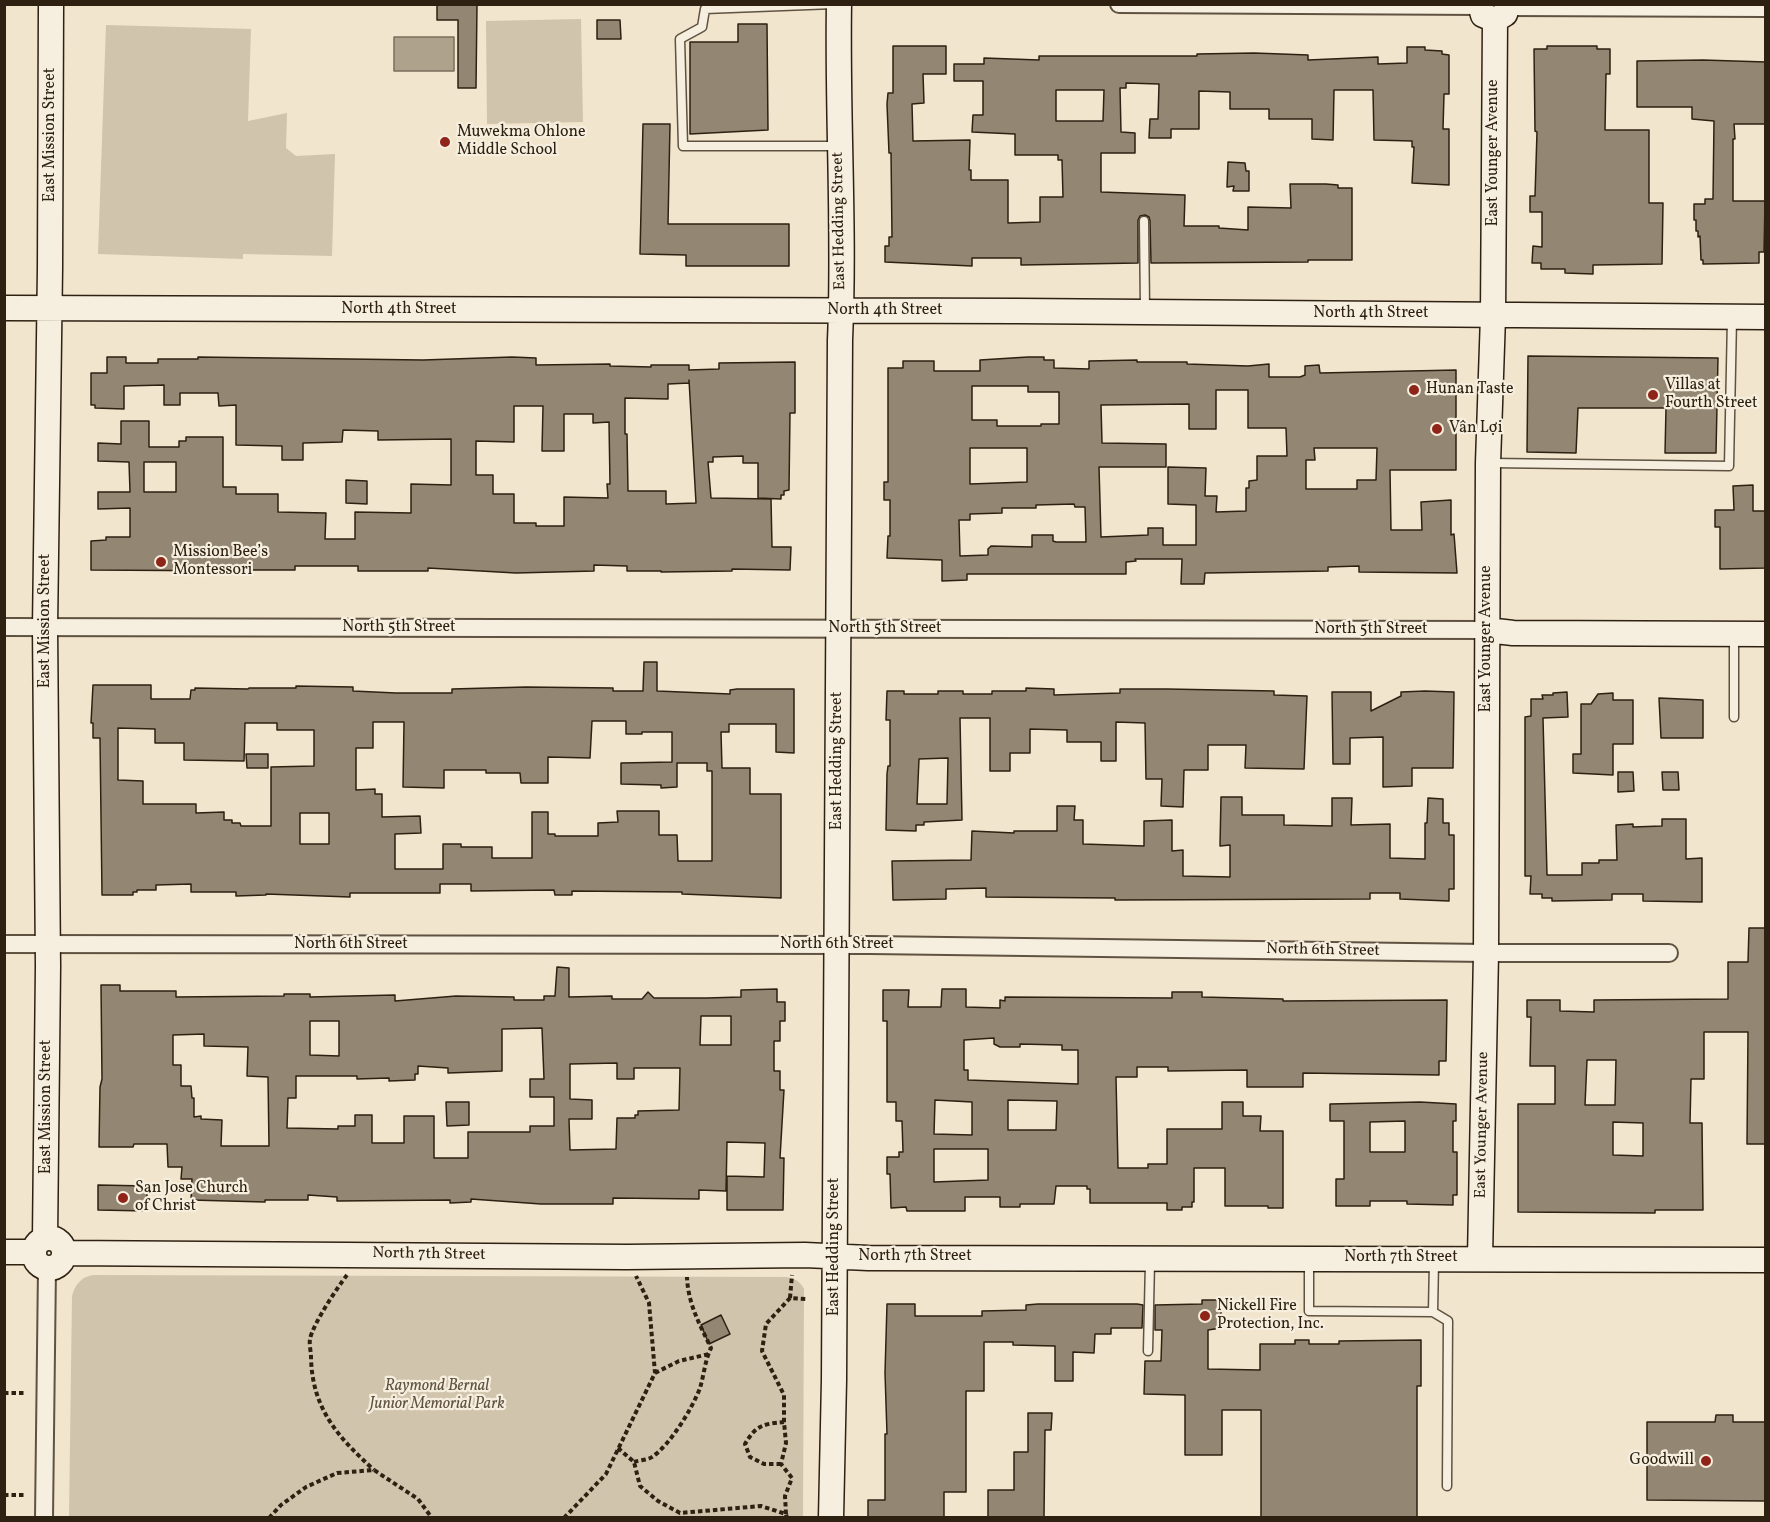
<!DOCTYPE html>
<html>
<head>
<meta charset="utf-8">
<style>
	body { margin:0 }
	#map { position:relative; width:1770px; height:1522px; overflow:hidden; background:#f1e5cd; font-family:Vollkorn,serif }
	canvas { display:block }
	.frame { position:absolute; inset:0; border:6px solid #2e2112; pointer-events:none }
</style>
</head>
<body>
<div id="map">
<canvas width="1770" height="1522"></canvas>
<div class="frame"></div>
</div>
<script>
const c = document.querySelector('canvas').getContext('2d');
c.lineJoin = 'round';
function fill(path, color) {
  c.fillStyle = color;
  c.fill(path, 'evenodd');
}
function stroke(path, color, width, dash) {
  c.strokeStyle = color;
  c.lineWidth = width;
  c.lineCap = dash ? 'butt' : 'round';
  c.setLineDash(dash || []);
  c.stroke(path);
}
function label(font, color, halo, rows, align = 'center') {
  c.font = font + ' Vollkorn,serif';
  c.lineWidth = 4.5;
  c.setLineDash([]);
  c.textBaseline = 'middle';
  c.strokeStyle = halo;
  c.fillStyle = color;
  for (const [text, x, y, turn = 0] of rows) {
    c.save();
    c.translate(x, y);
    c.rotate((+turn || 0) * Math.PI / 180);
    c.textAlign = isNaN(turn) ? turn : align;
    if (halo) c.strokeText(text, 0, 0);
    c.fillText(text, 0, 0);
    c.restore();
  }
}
const green = new Path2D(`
	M581 19 583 122 487 124 486 21Z
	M106 25 251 29 248 121 287 113 286 148 296 156 335 154 332 256 243 254V259L98 254Z
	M93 1275 787 1277C795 1279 800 1281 804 1289L803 1517 69 1518 72 1296C75 1285 81 1277 93 1275Z`);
const water = new Path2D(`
	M394 37H454V71H394Z`);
const building = new Path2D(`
	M437 4H477L476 88H458V20H437Z
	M597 20H620L621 39H597Z
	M738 24H767L768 130 690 134V42H738Z
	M893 46H946V74H923L924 103 912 104 913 141 970 140 969 170H971V180H1008V223L1040 222V197H1063L1062 160H1058V155H1015V134L972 132 973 115H983V81H954V64H984V58L1039 60V56H1197V54L1254 53 1308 55V60L1378 57V64L1407 63V47H1425V50L1442 51V54L1449 55V94H1444L1443 129H1449V185L1412 183 1414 147H1412V141L1374 140 1373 90H1334L1333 140 1312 139V119H1269V109H1230V92L1199 91V129H1171V138H1149L1150 119H1158L1159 84 1126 83V88H1120L1121 132 1135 133V153H1101V192L1185 195 1184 226H1219V228L1248 230V207L1291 208 1290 184H1326L1338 185V188H1352V260H1308V262L1151 263 1150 221 1149 217 1145 215 1140 216 1138 220V263L1021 265V258H972V266L885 262V246H889V237H892L891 153H889L887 104 888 93H893ZM1056 90H1104L1103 121H1056Z
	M1547 46H1597V49H1610V74H1606L1605 130H1649V203H1663L1662 264 1593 265V274L1565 273V269H1541V263H1532L1533 246 1542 247V212H1530V196H1535L1537 132 1535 131 1534 49H1547Z
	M1703 60 1766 62V124H1734L1735 139H1733V201H1765L1764 252H1759V263L1703 264V260H1701L1700 236 1698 237V231H1696V220H1694V204H1705V199H1713L1714 121 1692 119V107H1637V61Z
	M643 124H670L668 224H789V266H686V255L640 254Z
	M1228 162 1245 163 1246 171H1249V191H1233L1234 186 1227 187Z
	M1528 356 1718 358 1716 453H1665L1666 408H1578L1576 453 1527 452Z
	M107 357H126V363H158V359H198V357L423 360 512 357 536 358V365L610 364V366L651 367V365H689V370L719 369V363L795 362V413H790L789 490 784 491V495H781V499L758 498V463H743V456L713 457V462H708L711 498 771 499 772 547H791L790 570 732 569V571L661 572V571H627V566L594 565V571L516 573 428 568V571H358V566H295V570H242V571L91 570V541L106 540V537H130V508L98 509V492H130L129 462 98 461V443L121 444V421H149V447H179V441H186V437H223V487H236V494H278V512L326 513 325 539H355V512L411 513V484L451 485V439L378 440V431L343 430 342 442 303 443V460H282V446L236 445V405L219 406 218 393H180V405H164V385L124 386V409L95 408V405H91V373H107ZM689 380 696 503 666 504V491H628L627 434H625V398L668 399V384L689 383ZM514 406H543L542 451H564V414H593V423L609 422 610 484H607L608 498 564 497V526H536V523H514V494H493V475H476V441L514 442ZM144 462H176V492H144Z
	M1028 357H1044V360H1054V368L1089 369V361L1137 360V362H1187V364L1248 366 1269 364V377H1300L1305 375V366L1319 365 1320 373 1456 370V470H1390L1391 530H1422L1421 502 1451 500V535L1454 534 1457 573 1359 572V566L1328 567V571L1205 573 1204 584H1181L1182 559H1135L1136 561 1126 562V574H967V580L942 581V560L887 558 888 536H890V500H884V482H888V368H903V361H934V371H980V360ZM972 386H1028V392H1059V424H1041V426H997V420H972ZM1216 390H1248V428H1286L1287 456H1257V480L1249 481V488H1246V511L1216 512 1217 496H1205L1206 468 1168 467V504L1196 505V545H1163V528H1148V535L1101 537 1099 467H1166V444L1102 443 1101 405 1189 404V429H1216ZM970 448H1027V482L970 484ZM1314 448H1377L1376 480H1357V489H1306V460H1315ZM1074 504 1075 507H1085L1086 542H1056L1053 541V535H1032V547L991 546 988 549V555L960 556 959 520H970V514L1002 513V508H1036V505Z
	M346 480 367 481V504L346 503Z
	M1753 485V511H1766V568L1720 569V527H1715V510H1734L1733 486Z
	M644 662H657V691L730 694V690L737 689H794V753L776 752V724H729V732H721L722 768H750V794H781V898L682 894V892L572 891V895H555L554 890 471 891V884H440V893H350V897L266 894V895L236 896V892H191V884L156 885V890H137V892H133V895H102L100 738H93V723H91L93 685H151V699H190L191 690H195V688L248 689 249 688H296V686L353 687V691L396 693H452V689L526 687 613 688V691H643ZM592 721H626V734H642V732H672V762L621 763V784L661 785V788L677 787V763H707V771H712V861H678L677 835H659V811H617L618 822 598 823V836H555V834H548V812H532V858H492V847H461V844H443V869H395V834L421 833 420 816 382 817V794H375V789L356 790V748H373V722H404L403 787 444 788V770H486V773H520L521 783H548V757L590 758ZM245 723H277V730H314V766L271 767V826H241L240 823H232V820H224V812L196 813V804H143V781L118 780V728L155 729V743H184V760L244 761ZM300 813H329V844H300Z
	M1026 688 1054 689V695L1120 693V689H1167L1274 691V695L1307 696 1304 769 1245 768 1246 745H1208V770H1184L1183 807 1161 806 1162 779H1146L1145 723 1116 722V761H1101V742H1067V730L1030 729V753H1010V771H990V718H960L962 820 924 822V825H916V831L886 830 887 774 888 766H890V720H886L887 691H904V694H938V691H963V694H992V691H1026ZM948 758 947 804H917L919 759Z
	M1425 691 1454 692 1453 768H1412V786L1383 787V737L1350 738V764H1333L1332 692H1371V711L1401 696V692Z
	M1567 692 1568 717 1543 718 1547 875H1582V863H1599V860H1617L1616 825 1633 824V827L1662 826V819H1686V859L1702 858V902L1643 901V894H1612V900L1552 901V898H1542V894H1530L1531 876H1525V717L1531 716V699H1543L1542 695H1553V693Z
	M1613 693V700H1633V744H1613V775L1573 773V754H1581V704H1591L1598 694Z
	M1659 698 1703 700V738H1661Z
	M246 754H268V768H247Z
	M1618 772H1633L1634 791 1618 792Z
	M1662 772H1678L1679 790H1663Z
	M1221 797H1242V815H1284V825L1332 826V798H1352L1351 825 1390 824V858L1425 859V823H1427L1428 798 1443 799V823H1449V835H1454V889H1449V901L1400 899V893H1370V899L1115 900V898L986 897V888L946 889V899L893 900 892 861 971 860 972 831 1014 833V831H1057V806H1075L1074 820H1083V844L1144 846V821L1172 820V851L1183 850V876L1230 877V845L1220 846Z
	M1749 928H1766V1144H1747L1748 1032H1704V1079H1691L1690 1123H1702L1703 1210H1655V1213L1518 1212V1104H1555V1066H1530L1531 1017H1527V1000H1560V1011L1594 1012V1000L1728 999V962H1748ZM1587 1060H1616L1615 1105H1585ZM1613 1122 1643 1123V1156L1613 1155Z
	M557 967 569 968V997L612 996V999H642L648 992 654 998H707L741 997V990L777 989V1002H785V1021H780V1041H774V1071H780V1090H784L780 1158H784L783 1210H727V1176L764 1177 765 1143 727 1142 726 1191 699 1190V1199L613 1198V1204H541L471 1199V1202L450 1203V1200L337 1201V1197L308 1195V1200H265V1202L191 1200 192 1179H181L182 1167H168L167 1144H134L133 1147H99L100 1087 102 1079 101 985H120V991H176V997L284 996V994H310V997L395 995V1001L456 996 514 997V1000H544V996H555ZM701 1016H731V1045H700ZM310 1021H339V1056L310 1055ZM542 1028 544 1079H530V1097H554V1126H530V1132H468V1158H434V1116H404V1143H372V1115H355V1126H338V1129L287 1128 288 1098H296V1076H357V1079L389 1078V1081L415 1080V1074H418V1066L448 1068V1073L502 1071V1029ZM204 1034V1046L248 1047 247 1076 268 1077 269 1146H221L222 1120 201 1119V1116L194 1117V1098H192L191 1086H181V1065H173V1035ZM617 1063V1079H634V1068H680L679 1110 638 1111V1115H635V1118H617L616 1149 570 1150 569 1119H592V1100L570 1099V1064Z
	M942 989H966V1007L1000 1008V1000L1005 1001V997L1172 998V992H1202V997L1283 999V1001L1447 1000 1446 1061H1439V1075L1303 1073V1087H1247V1070L1168 1071V1067H1137V1077H1116L1118 1168H1148V1164H1167V1129H1222V1102H1243V1116H1261L1260 1131H1283V1208H1268V1206H1225V1168H1194V1202H1192V1207H1182V1210H1167V1203H1090V1189H1087V1186H1056L1054 1204H1020V1207H1000V1197H965V1211H907L906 1207 891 1208 890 1174H887V1157H899V1152H903L902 1121H896V1102H887V1021H883V990H909L908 1007H941ZM994 1038V1044L1000 1047H1020V1044L1062 1045V1050H1078V1084L968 1080V1070H964V1040ZM935 1100 972 1102V1135L934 1134ZM1008 1100 1057 1101 1056 1130H1008ZM934 1149H988V1180L934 1182Z
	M446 1102H469V1125L447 1126Z
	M1420 1102 1456 1104V1121H1453V1152H1457V1195H1453V1205L1407 1204V1201H1370V1206H1336V1179H1344V1121H1330V1104ZM1405 1121V1152H1370V1122Z
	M98 1185 147 1186V1211L98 1210Z
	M1202 1300H1221V1328L1208 1330V1369L1260 1370V1344H1295V1340H1309V1344H1339V1341L1421 1340V1386H1417V1518H1261V1410H1222V1455H1185V1395L1144 1394 1145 1361H1161L1162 1330H1155V1305L1202 1304Z
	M887 1304H915V1316H982V1311L1026 1310V1305L1038 1304H1137L1143 1305 1142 1328H1111V1334H1095L1094 1353 1073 1352V1381H1055V1346L1013 1345V1342H984V1391H966V1492H944V1518H868V1500H885V1434H887L885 1373Z
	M721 1315 730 1334 709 1344 701 1325Z
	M1028 1413H1052L1051 1430H1045L1044 1517 988 1518V1490H1014V1452H1028Z
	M1716 1415H1733V1422H1766V1501L1647 1500V1422H1715Z`);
const path = new Path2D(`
	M347 1275C337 1288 313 1324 310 1339 309 1344 311 1352 311 1357 312 1409 338 1437 374 1470
	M790 1298 792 1275
	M655 1373 679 1361 709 1354
	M4 1393H25
	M618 1448 634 1462 640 1486 658 1501 680 1513 761 1506 786 1514 787 1518
	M634 1462C640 1460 648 1460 652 1457 670 1445 692 1409 700 1388 704 1375 705 1360 711 1348 700 1325 688 1304 687 1277
	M781 1464H764L750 1457 745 1444C756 1425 763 1424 784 1422
	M4 1495H24
	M786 1514 785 1496 792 1478 781 1464 786 1443 784 1422V1395L762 1351 766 1324 790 1298 806 1299
	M269 1518 281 1505 306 1487 337 1473 374 1470 418 1499 432 1518
	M564 1518 606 1474 655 1373 649 1303 636 1276`);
const lane = new Path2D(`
	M834 4 705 9 702 27 680 39 683 146H839
	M1144 221 1145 309
	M1491 463 1729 466 1732 318
	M1734 717V637
	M1309 1261V1311L1433 1312
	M1434 1261 1433 1312 1448 1321 1447 1486
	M1148 1351 1150 1262`);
const street = new Path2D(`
	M1119 4 1480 6
	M1508 7 1766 8
	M4 627 1487 630
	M4 944 870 945 1486 953H1669
	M44 1518 47 1267`);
const secondary = new Path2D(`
	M1480 4 1483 15 1495 20 1505 14 1508 4
	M4 308 1018 311 1766 317
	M1487 630 1513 633 1766 634
	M45 1238 48 966 45 627 50 268 51 4
	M34 1253a15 15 0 1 1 30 0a15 15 0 1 1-30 0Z
	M4 1252H34
	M64 1253 627 1257 805 1255 868 1258 1766 1260
	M1480 1258 1486 953 1488 463 1493 316 1495 20
	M831 1518 834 1380 840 340C845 228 837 116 839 4`);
const markers = [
	[445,142,6,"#8f2418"],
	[1414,390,6,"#8f2418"],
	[1653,395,6,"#8f2418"],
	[1437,429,6,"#8f2418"],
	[161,562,6,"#8f2418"],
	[123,1198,6,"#8f2418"],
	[1205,1316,6,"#8f2418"],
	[1706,1461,6,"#8f2418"]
];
const poiNames = [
	["Muwekma Ohlone",457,133],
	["Middle School",457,151],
	["Villas at",1665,386],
	["Fourth Street",1665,404],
	["Hunan Taste",1426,390],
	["Vân Lợi",1449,429],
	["Mission Bee’s",173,553],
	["Montessori",173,571],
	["San Jose Church",135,1189],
	["of Christ",135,1207],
	["Nickell Fire",1217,1307],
	["Protection, Inc.",1217,1325],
	["Goodwill",1694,1461,"right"]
];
const streetNames = [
	["East Mission Street",51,135,-90],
	["East Younger Avenue",1494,153,-90],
	["East Hedding Street",840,221,-91],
	["North 4th Street",399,310],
	["North 4th Street",885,311],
	["North 4th Street",1371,314],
	["East Mission Street",46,621,-90],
	["North 5th Street",399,628],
	["North 5th Street",885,629],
	["North 5th Street",1371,630],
	["East Younger Avenue",1487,639,-90],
	["East Hedding Street",838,761,-90],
	["North 6th Street",351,945],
	["North 6th Street",837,945],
	["North 6th Street",1323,951,1],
	["East Mission Street",47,1107,-90],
	["East Younger Avenue",1483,1125,-89],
	["East Hedding Street",835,1247,-90],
	["North 7th Street",429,1255,1],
	["North 7th Street",915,1257],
	["North 7th Street",1401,1258]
];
const parkNames = [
	["Raymond Bernal",437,1387],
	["Junior Memorial Park",437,1405]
];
fill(green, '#d0c4ad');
fill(water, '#afa28d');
stroke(water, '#7b6e5c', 1.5);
fill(building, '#938773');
stroke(building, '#2e2112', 1.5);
stroke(lane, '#5f5241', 11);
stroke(street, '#5f5241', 20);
stroke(secondary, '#2e2112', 27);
stroke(path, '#2e2112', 4, [4.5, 3]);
stroke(lane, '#f6eede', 8);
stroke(street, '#f6eede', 16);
stroke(secondary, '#f6eede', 24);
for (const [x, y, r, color] of markers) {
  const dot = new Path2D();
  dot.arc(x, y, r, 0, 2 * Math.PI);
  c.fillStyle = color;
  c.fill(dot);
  stroke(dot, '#f6eede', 2);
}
label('16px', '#2e2112', '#f6eede', poiNames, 'left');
label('16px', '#2e2112', '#f6eede', streetNames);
label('italic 16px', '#5f5240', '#f6eede', parkNames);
</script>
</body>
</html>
